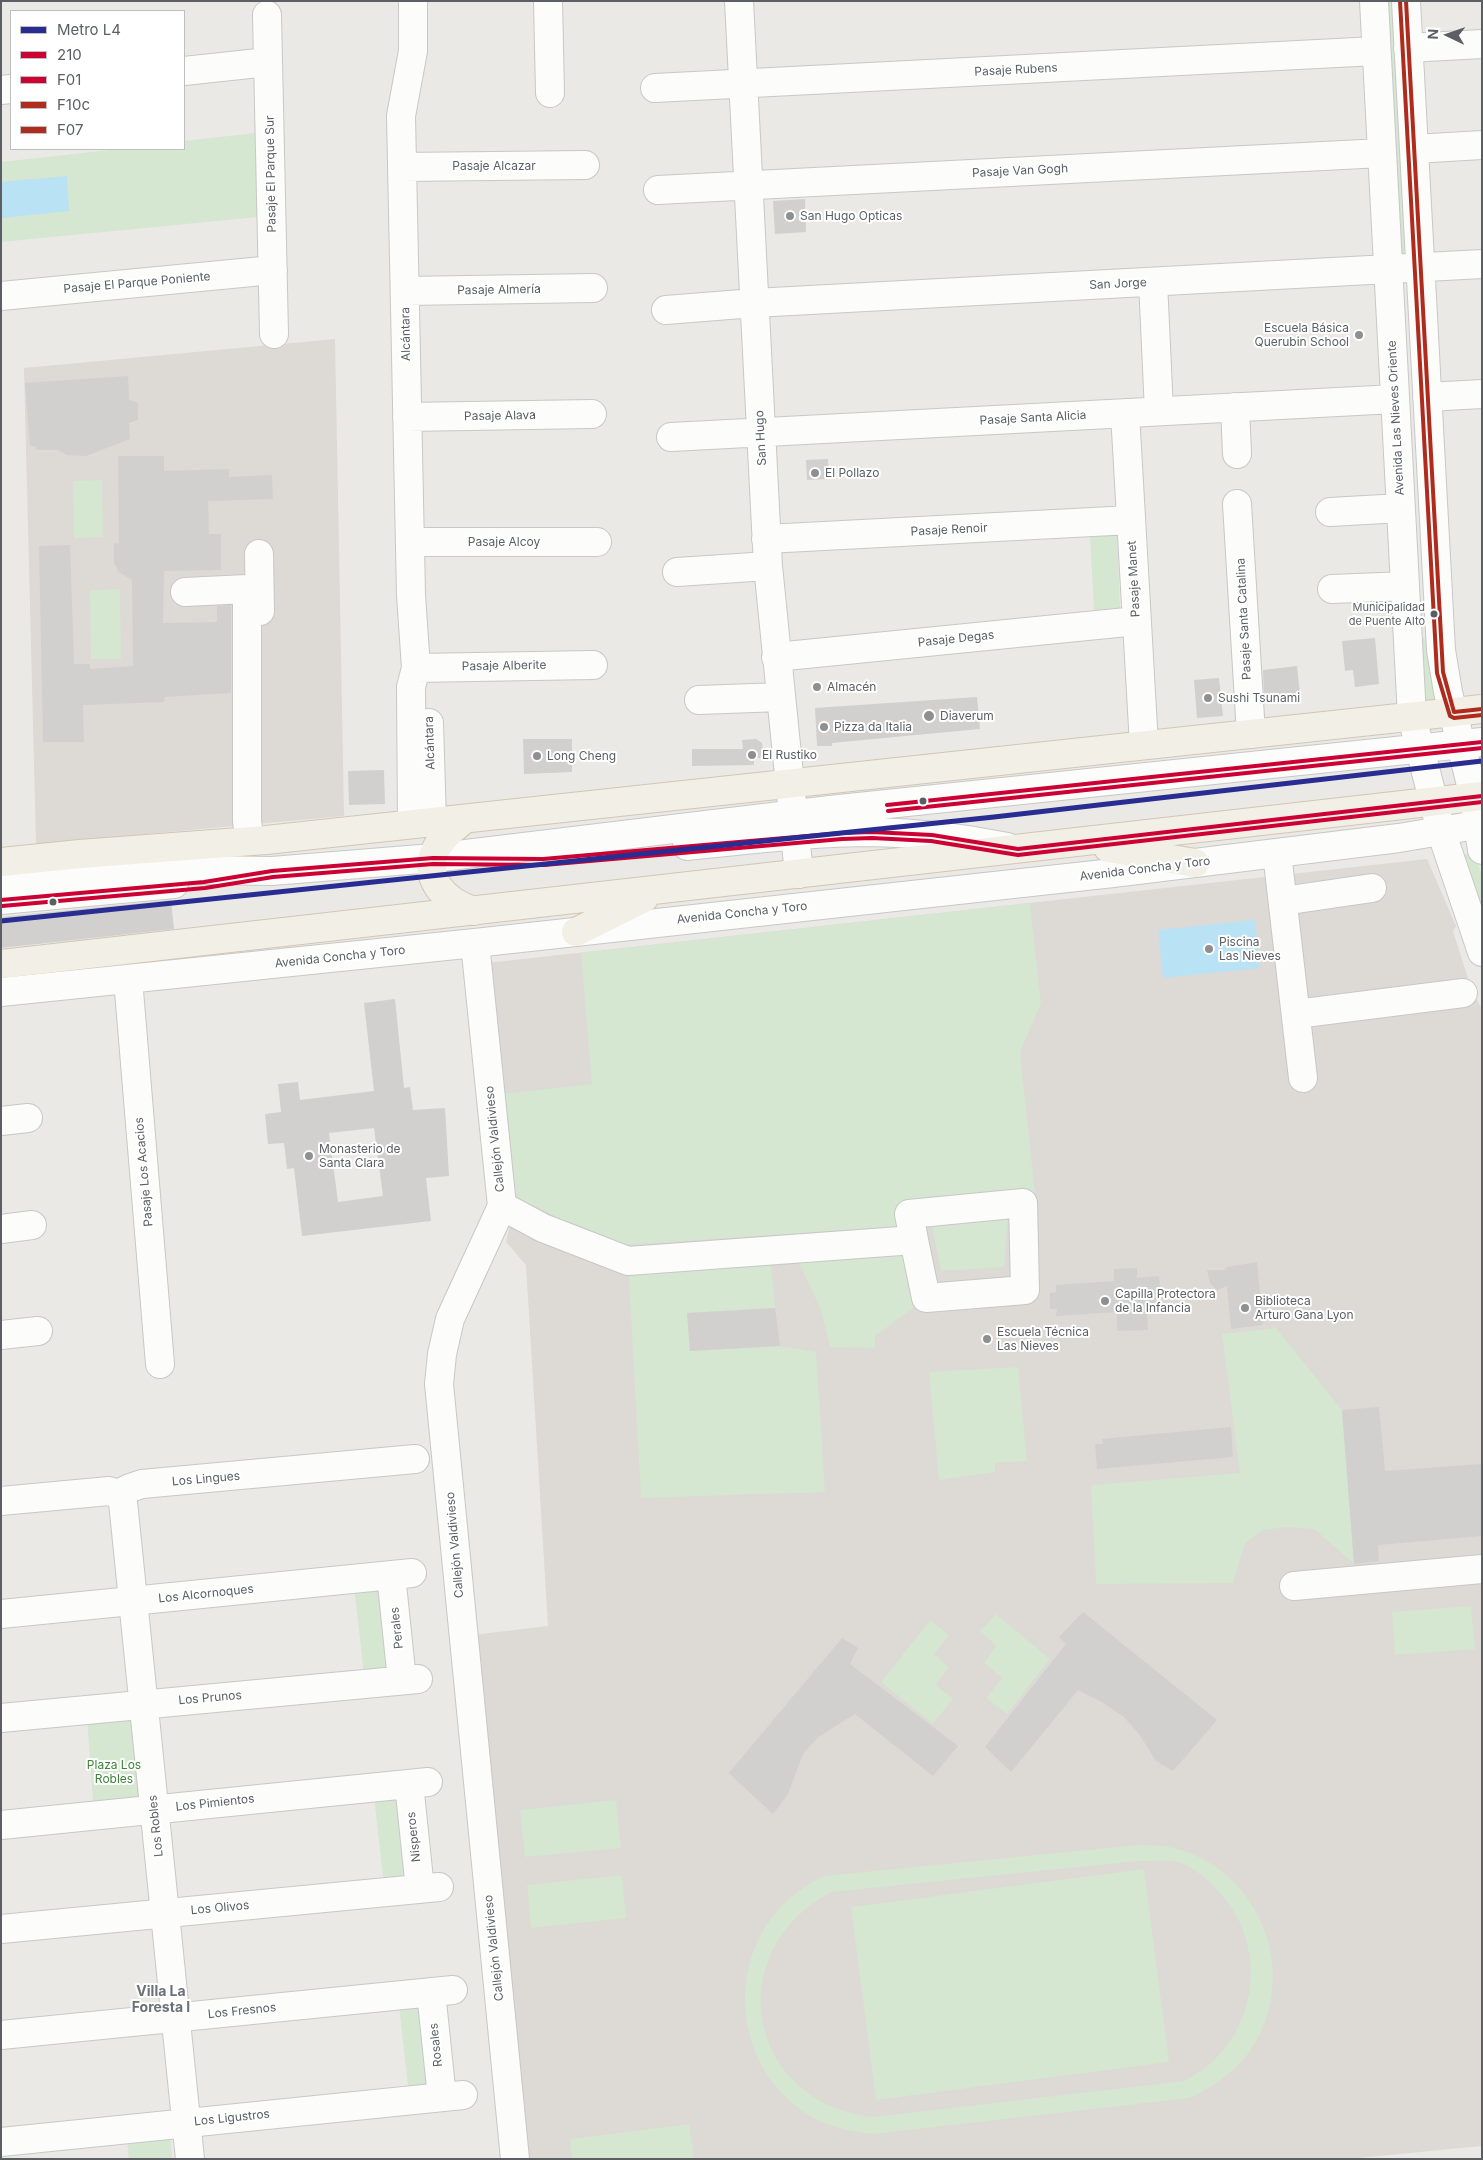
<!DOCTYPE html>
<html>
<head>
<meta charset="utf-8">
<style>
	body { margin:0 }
	#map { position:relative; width:1483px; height:2160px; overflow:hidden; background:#ebe9e5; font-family:Inter,sans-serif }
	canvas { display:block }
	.frame { position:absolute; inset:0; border:2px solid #5b5f63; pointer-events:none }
	.legend { position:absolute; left:10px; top:10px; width:175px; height:140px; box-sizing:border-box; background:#fff; border:1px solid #bdbfc1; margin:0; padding:6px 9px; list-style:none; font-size:15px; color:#5b5f63 }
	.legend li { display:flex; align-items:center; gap:10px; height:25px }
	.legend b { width:25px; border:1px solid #bdbfc1 }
	.north { position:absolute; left:1423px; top:10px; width:50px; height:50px; -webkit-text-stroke:4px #fff; paint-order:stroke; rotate:273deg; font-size:14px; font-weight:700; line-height:20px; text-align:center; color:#5b5f63 }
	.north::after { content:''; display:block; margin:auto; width:18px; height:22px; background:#5b5f63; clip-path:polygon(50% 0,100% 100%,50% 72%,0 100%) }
</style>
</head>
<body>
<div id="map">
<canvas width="1483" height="2160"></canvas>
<div class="frame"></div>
<ul class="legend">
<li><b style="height:6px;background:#292d91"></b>Metro L4</li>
<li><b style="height:6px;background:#c03"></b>210</li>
<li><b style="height:6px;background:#c03"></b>F01</li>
<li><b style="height:6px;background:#af2b1e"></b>F10c</li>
<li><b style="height:6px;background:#af2b1e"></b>F07</li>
</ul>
<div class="north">N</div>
</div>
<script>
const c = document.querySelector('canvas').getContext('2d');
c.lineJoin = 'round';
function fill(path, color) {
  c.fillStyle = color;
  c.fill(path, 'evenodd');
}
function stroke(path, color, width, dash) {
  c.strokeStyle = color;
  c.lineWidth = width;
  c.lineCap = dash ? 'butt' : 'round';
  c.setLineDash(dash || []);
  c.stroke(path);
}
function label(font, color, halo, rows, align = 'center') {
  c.font = font + ' Inter,sans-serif';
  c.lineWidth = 4;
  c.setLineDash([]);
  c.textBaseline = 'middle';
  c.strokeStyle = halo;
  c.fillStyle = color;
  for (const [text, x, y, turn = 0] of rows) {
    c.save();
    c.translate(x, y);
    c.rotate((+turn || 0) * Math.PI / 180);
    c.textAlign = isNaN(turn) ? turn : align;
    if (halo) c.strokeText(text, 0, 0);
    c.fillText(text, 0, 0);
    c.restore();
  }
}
const education = new Path2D(`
	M335 339 344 816 36 844 24 368Z
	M1427 859 1456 926 1453 931 1470 985 1482 1010V2146L1348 2159H523L472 1635 548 1626 526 1265 506 1242 516 1199 487 963Z`);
const green = new Path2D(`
	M1385 1H1398L1413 262H1400Z
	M256 133 258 217 1 242V162L119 149H184V141Z
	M102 480 103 537 74 538 73 481Z
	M1117 534 1120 608 1094 610 1090 536Z
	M1417 584 1422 637 1432 645 1441 705 1421 708Z
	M120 589 121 659H91L90 590Z
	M1475 854 1482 875V916L1461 855Z
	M1030 903 1041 1004 1020 1052 1035 1194 900 1207 903 1226 626 1245 592 1236 539 1208 516 1199 501 1094 592 1084 581 953Z
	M1008 1212 1004 1267 941 1271 930 1216Z
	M770 1250 775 1308 687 1313 690 1351 780 1346 816 1352 825 1492 641 1498 628 1261Z
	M908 1252 919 1304 875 1336V1348L830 1347 821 1310 797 1259Z
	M1276 1328 1342 1410 1354 1564 1314 1529 1287 1527 1263 1530 1245 1544 1233 1583 1096 1584 1091 1485 1240 1473 1222 1334Z
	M1018 1367 1027 1461 995 1463V1472L939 1480 929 1372Z
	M383 1583 392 1672 364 1675 354 1586Z
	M1471 1606 1475 1649 1395 1655 1392 1612Z
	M996 1614 1050 1659 1007 1714 986 1698 1002 1678 984 1663 996 1646 980 1631Z
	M930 1620 949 1635 934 1654 949 1667 936 1685 953 1699 933 1724 881 1682Z
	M132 1712 140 1798 93 1802 87 1717Z
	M403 1793 412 1883 384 1886 374 1796Z
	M616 1800 621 1848 525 1857 520 1810Z
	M1137 1845C1149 1845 1162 1845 1174 1848 1264 1870 1303 1982 1247 2055 1232 2075 1212 2087 1190 2098L873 2134C855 2132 838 2129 822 2122 741 2085 721 1978 776 1912 789 1896 806 1885 824 1876ZM1138 1861C1149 1861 1161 1860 1172 1861 1189 1863 1208 1879 1219 1892 1263 1939 1261 2014 1215 2059 1206 2068 1195 2075 1184 2081L873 2117C747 2103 719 1952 831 1892Z
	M1144 1869 1169 2062 876 2100 851 1907Z
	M622 1875 626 1918 531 1928 527 1885Z
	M428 2003 437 2092 409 2095 399 2006Z
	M689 2124 694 2159H572L570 2139Z
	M170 2136 172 2159H129L127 2141Z`);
const water = new Path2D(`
	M67 176 69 211 1 218V182Z
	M1255 920 1260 968 1163 978 1158 930Z`);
const building = new Path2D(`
	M805 199 806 232 775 234 773 201Z
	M128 376 129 400 138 403V420L129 423 130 439 86 456 67 455 58 450H37L35 446H30L25 383Z
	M118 456H164V471L229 469V477L272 475 273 499 208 501 209 534H221V570L164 571 163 623 217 622V606L231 605V693L165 697 164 702 83 705 84 742H43L39 546 70 545 74 664H90V669L133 666 132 580 119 572 114 563V543L119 544Z
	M828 459 829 479 807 480 806 460Z
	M1375 638 1379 684 1355 687 1353 670 1345 671 1342 641Z
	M1297 666 1300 695 1264 699 1263 670Z
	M1219 678 1223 716 1197 718 1194 680Z
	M977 697 980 729 832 743V746H817L815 708Z
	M523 739H572V772L524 774Z
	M756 739 762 743 763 751 760 758H754V765L692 766V749H743L742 740Z
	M384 770 385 804 349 805 348 771Z
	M171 900 174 929 1 948V917Z
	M395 999 404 1088 410 1087 413 1110 445 1108 449 1176 426 1178 431 1221 302 1236 294 1168 287 1169 284 1143 268 1144 265 1114 281 1112 278 1084 298 1082 300 1100 374 1091 364 1003ZM374 1128 383 1196 338 1202 329 1133Z
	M1257 1262 1263 1325 1231 1329 1227 1286 1217 1290 1210 1283 1207 1270H1225L1227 1267Z
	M1137 1268V1278L1159 1276 1162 1308 1147 1309 1148 1330 1117 1331V1312L1056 1316 1057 1309H1050V1293L1056 1292V1285L1114 1281V1269Z
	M775 1308 780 1346 690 1351 687 1313Z
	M1379 1407 1385 1471 1482 1464V1536L1378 1545 1379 1561 1354 1564 1342 1410Z
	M1231 1427 1233 1457 1097 1469 1095 1444H1103L1102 1439Z
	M1083 1612 1217 1720 1173 1771 1156 1761 1139 1734 1124 1717 1102 1702 1078 1690 1011 1772 985 1747 1066 1644 1059 1637Z
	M842 1638 858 1648 850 1664 958 1746 933 1776 855 1714 818 1737 803 1754 788 1794 773 1814 729 1773Z`);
const minor = new Path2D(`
	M548 1 550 93
	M739 1 768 566 799 874
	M1374 1 1412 717 1441 831 1482 952
	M1406 1 1441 650 1448 692 1474 797 1482 850
	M267 15 274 334
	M1408 48 1482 44
	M184 71 268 62
	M655 88 1376 51
	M1 90 11 89
	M1414 149 1482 145
	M402 167 585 165
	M658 190 1382 153
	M1153 282 1159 411
	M405 291 593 288
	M1 296 273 270
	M666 310 754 303 1482 264
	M1427 397 1482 394
	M1235 407 1237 454
	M1125 413 1144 745
	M407 417 592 414
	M671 437 1395 399
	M1237 504 1251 734
	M1330 512 1401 508
	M766 539 1131 520
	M410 542H597
	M259 554 260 611
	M677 572 768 566
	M1332 589 1405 586
	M185 592 247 589V821L250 841
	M776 657 1137 621
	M416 668 593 665
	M699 700 781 697
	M429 723 432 822
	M412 824 411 687 416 668 411 595 401 116 413 51V1
	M687 846C748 840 811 832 874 832 919 833 963 838 1007 847
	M1277 853 1303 1078
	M1 878 132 869 272 871 433 858 830 810 1482 742
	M1 900 174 884
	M1283 901 1372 888
	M475 943 502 1206 450 1319 442 1354 439 1384 515 2159
	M128 979 160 1364
	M1 992 475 943 1113 873 1399 838 1482 824
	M1296 1014 1463 993
	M1 1121 28 1118
	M502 1206 543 1228 628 1261 914 1240 909 1214 1023 1203 1025 1290 926 1298 914 1240
	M1 1229 32 1225
	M1 1335 38 1331
	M118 1494 130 1488 142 1484 415 1459
	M1 1501 109 1491 118 1494 123 1502 190 2159
	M391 1575 402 1680
	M1294 1586 1482 1569
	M1 1614 412 1573
	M1 1718 418 1679
	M409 1784 420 1889
	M1 1825 428 1782
	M1 1929 439 1887
	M431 1992 442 2097
	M1 2035 453 1990
	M1 2142 463 2095`);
const major = new Path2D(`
	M465 819C455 827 444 835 437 847 420 878 446 902 474 911
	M1108 848 1195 863
	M1 862 80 854 266 840 1482 709
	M576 932 644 898
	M1 964 1482 796`);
const bus1 = new Path2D(`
	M887 805 1482 742
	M1 900 204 882 272 871 433 858 543 859 842 833 872 832 932 835 1018 849 1482 796`);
const bus2 = new Path2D(`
	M888 811 1482 748
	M2 906 205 888 273 877 433 864 544 865 842 839 872 838 931 841 1018 855 1482 802`);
const bus3 = new Path2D(`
	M1406 1 1443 672 1454 712 1482 709`);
const bus4 = new Path2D(`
	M1400 1 1437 673 1450 716 1454 718 1482 715`);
const metro1 = new Path2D(`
	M1 921 994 817 1482 761`);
const markers = [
	[790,216,5,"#8d8f90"],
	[1359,335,5,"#8d8f90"],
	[815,473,5,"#8d8f90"],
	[1434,614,4.5,"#5b5f63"],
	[817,687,5,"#8d8f90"],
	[1208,698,5,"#8d8f90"],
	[929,716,6,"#8d8f90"],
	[824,727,5,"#8d8f90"],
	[752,755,5,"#8d8f90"],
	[537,756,5,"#8d8f90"],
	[923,801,4.5,"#5b5f63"],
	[53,902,4.5,"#5b5f63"],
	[1209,949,5,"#8d8f90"],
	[309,1156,5,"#8d8f90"],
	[1105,1301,5,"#8d8f90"],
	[1245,1308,5,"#8d8f90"],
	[987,1339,5,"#8d8f90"]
];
const busNames = [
	["Municipalidad",1425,608],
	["de Puente Alto",1425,622]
];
const streetNames = [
	["Pasaje Rubens",1016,70,-3],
	["Pasaje Alcazar",494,166],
	["Pasaje Van Gogh",1020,171,-3],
	["Pasaje El Parque Sur",271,174,-91],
	["Pasaje El Parque Poniente",137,283,-5],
	["San Jorge",1118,284,-3],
	["Pasaje Almería",499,290,-1],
	["Alcántara",406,334,-91],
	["Pasaje Alava",500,416,-1],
	["Pasaje Santa Alicia",1033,418,-3],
	["Avenida Las Nieves Oriente",1396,418,-93],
	["San Hugo",761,438,-93],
	["Pasaje Renoir",949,530,-3],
	["Pasaje Alcoy",504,542],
	["Pasaje Manet",1134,579,-93],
	["Pasaje Santa Catalina",1244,619,-93],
	["Pasaje Degas",956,639,-6],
	["Pasaje Alberite",504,666,-1],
	["Alcántara",430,743,-92],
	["Avenida Concha y Toro",1145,869,-7],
	["Avenida Concha y Toro",742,913,-6],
	["Avenida Concha y Toro",340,957,-6],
	["Callejón Valdivieso",495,1139,-96],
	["Pasaje Los Acacios",144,1172,-95],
	["Los Lingues",206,1479,-5],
	["Callejón Valdivieso",455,1545,-95],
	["Los Alcornoques",206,1594,-6],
	["Perales",397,1628,-96],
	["Los Prunos",210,1698,-5],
	["Los Pimientos",215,1803,-6],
	["Los Robles",156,1826,-96],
	["Nísperos",414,1837,-96],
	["Los Olivos",220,1908,-5],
	["Callejón Valdivieso",494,1948,-96],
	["Los Fresnos",242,2011,-6],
	["Rosales",436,2045,-96],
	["Los Ligustros",232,2118,-6]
];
const poiNames = [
	["San Hugo Opticas",800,216],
	["Escuela Básica",1349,328,"right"],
	["Querubin School",1349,342,"right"],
	["El Pollazo",825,473],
	["Almacén",827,687],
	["Sushi Tsunami",1218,698],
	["Diaverum",940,716],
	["Pizza da Italia",834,727],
	["El Rustiko",762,755],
	["Long Cheng",547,756],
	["Piscina",1219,942],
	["Las Nieves",1219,956],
	["Monasterio de",319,1149],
	["Santa Clara",319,1163],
	["Capilla Protectora",1115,1294],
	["de la Infancia",1115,1308],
	["Biblioteca",1255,1301],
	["Arturo Gana Lyon",1255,1315],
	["Escuela Técnica",997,1332],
	["Las Nieves",997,1346]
];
const parkNames = [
	["Plaza Los",114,1765],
	["Robles",114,1779]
];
const neighbourhoodNames = [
	["Villa La",161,1992],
	["Foresta I",161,2008]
];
fill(education, '#ddd9d5');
fill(green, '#d5e6d1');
fill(water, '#b9e2f5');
fill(building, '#d1d0ce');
stroke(minor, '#c7c8c7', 30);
stroke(major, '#d2c6b4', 30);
stroke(minor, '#fcfcfb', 28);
stroke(major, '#f2efe7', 28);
stroke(bus1, '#c03', 4);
stroke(bus2, '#c03', 4);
stroke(bus3, '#af2b1e', 4);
stroke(bus4, '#af2b1e', 4);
stroke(metro1, '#292d91', 5);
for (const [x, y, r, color] of markers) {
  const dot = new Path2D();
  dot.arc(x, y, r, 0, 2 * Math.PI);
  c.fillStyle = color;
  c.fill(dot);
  stroke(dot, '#fff', 2);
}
label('11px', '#5b5f63', '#fff', busNames, 'right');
label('12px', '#5b5f63', '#fff', streetNames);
label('12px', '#5b5f63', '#fff', poiNames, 'left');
label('12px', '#3c8538', '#fff', parkNames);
label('bold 14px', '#6c7175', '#fff', neighbourhoodNames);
</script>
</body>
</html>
